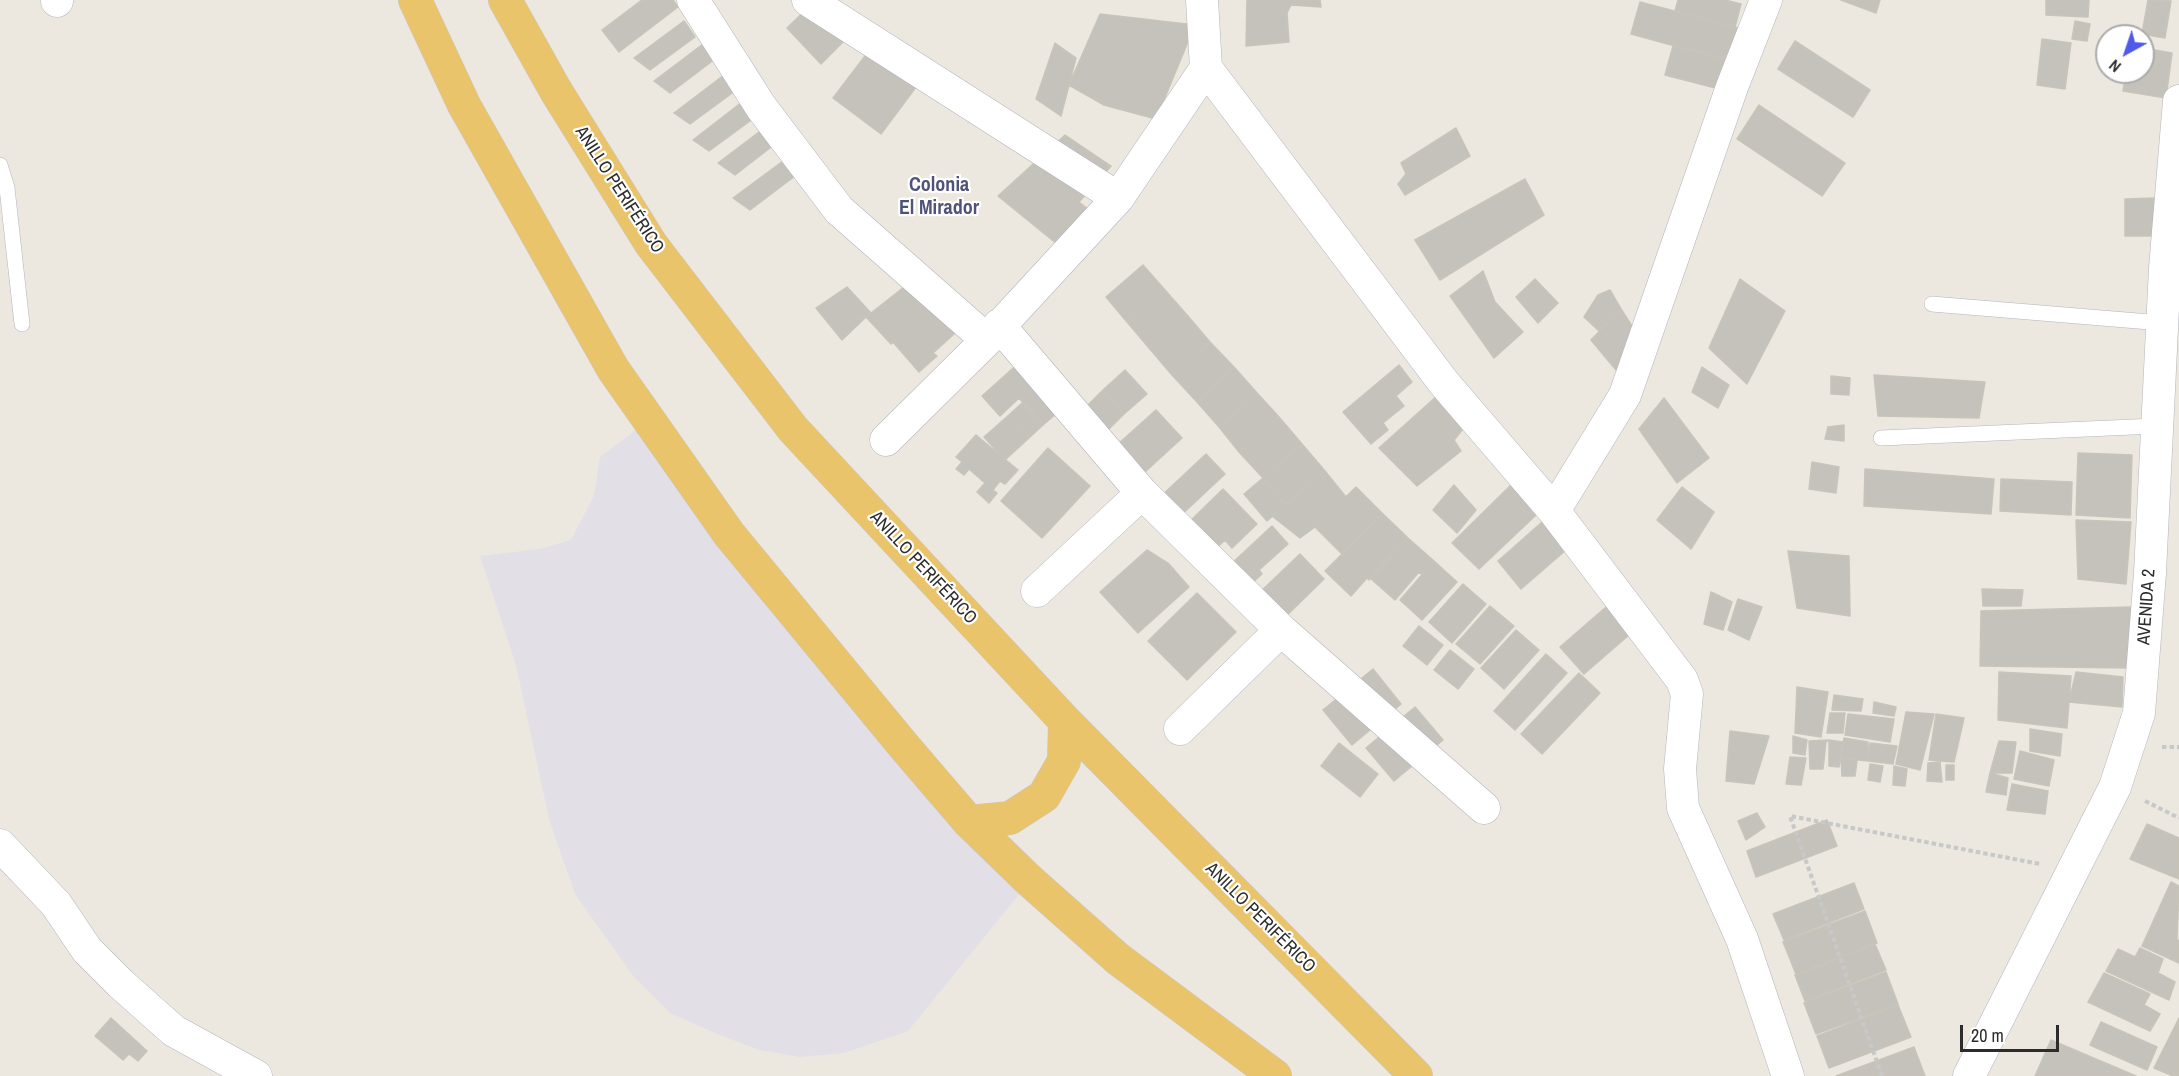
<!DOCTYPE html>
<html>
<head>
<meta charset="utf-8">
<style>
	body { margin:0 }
	#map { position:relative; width:2179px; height:1076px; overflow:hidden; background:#ece8e0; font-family:"Archivo Narrow",sans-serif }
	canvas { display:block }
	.north { position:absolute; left:2095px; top:24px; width:60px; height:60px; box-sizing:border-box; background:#fff; border:2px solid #ababab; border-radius:50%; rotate:220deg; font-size:16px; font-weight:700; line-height:24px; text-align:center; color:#2c2c2c }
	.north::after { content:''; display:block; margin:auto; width:21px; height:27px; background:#4f5aea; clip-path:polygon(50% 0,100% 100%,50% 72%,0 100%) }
	.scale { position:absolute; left:1960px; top:1025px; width:99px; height:27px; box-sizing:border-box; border:3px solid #2c2c2c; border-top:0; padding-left:8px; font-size:18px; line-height:21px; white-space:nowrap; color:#2c2c2c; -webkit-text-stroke:4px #fff; paint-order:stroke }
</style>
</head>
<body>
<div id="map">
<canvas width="2179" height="1076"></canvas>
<div class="north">N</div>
<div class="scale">20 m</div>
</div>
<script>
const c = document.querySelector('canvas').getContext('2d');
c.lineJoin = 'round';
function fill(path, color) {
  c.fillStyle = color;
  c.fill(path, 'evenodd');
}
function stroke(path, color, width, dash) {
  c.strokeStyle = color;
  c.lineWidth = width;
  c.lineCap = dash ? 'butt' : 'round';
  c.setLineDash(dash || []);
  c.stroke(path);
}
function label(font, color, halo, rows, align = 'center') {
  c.font = font + ' "Archivo Narrow",sans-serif';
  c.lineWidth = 4.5;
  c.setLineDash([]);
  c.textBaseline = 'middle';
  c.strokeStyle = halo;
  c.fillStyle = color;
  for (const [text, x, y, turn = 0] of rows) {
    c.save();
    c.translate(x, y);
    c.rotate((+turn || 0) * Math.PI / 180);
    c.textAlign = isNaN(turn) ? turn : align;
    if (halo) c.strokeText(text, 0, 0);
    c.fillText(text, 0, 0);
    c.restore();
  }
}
const industrial = new Path2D(`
	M649 420 1030 881 908 1031 844 1053 800 1057 759 1050 715 1033 670 1013 634 977 575 894 549 819 516 665 480 556 540 549 571 540 594 496 600 457Z`);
const building = new Path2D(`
	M642 0H673L678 7 619 52 602 30Z
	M816 0 854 31 821 64 787 28Z
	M1247 0H1320L1321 7 1291 5 1287 13 1289 42 1246 46Z
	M1678 0H1725L1741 4 1735 27 1675 11Z
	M1841 0H1880L1876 13Z
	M2046 0H2089L2088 17 2046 15Z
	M2148 0 2171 1 2165 38 2142 34Z
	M1640 2 1743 29 1734 62 1631 34Z
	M1100 14 1195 25 1156 119 1104 105 1069 85Z
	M684 21 695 37 650 70 634 58Z
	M2075 21 2090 24 2087 41 2072 39Z
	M878 39 925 75 881 134 833 98Z
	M2042 39 2071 43 2065 89 2037 85Z
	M1795 41 1870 90 1853 117 1778 69Z
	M1055 43 1076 58 1061 116 1036 99Z
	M703 44 715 59 670 93 654 81Z
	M1673 46 1734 62 1727 91 1665 75Z
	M2143 48 2172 53 2166 98 2123 91 2126 72H2143Z
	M724 75 735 91 690 124 674 113Z
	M742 102 754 118 709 151 693 140Z
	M1759 105 1845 163 1822 196 1737 139Z
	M767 126 779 141 735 175 718 163Z
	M1456 128 1470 156 1405 195 1398 184 1406 174 1401 163Z
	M1065 135 1111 166 1079 202 1094 214 1062 248 998 196Z
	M783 161 795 176 750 210 733 198Z
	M1525 179 1544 215 1440 280 1415 240Z
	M2155 198 2156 236H2125V199Z
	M1143 265 1165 290 1127 322 1106 297Z
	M1483 271 1495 302 1523 332 1494 358 1450 296Z
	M918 276 940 300 891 344 866 317Z
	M1535 279 1558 303 1538 323 1516 297Z
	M1740 279 1785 311 1747 384 1709 348Z
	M847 287 871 313 857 319 866 317 842 340 816 308Z
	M1165 290 1187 315 1149 348 1127 322Z
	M1610 290 1621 309 1599 331 1584 317 1598 295Z
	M940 300 963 326 933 353 937 356 919 372 893 342Z
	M1621 309 1639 337 1621 376 1591 340Z
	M1187 315 1210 342 1172 375 1149 348Z
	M1210 342 1234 367 1197 402 1172 375Z
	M1021 361 1063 408 1043 425 1019 398 1000 416 982 396Z
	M1399 365 1412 382 1396 396 1404 406 1383 423 1388 430 1371 444 1343 412Z
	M1234 367 1258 394 1219 427 1197 402Z
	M1702 367 1729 385 1718 408 1692 392Z
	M1125 370 1147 394 1124 414 1103 390Z
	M1874 375 1985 382 1979 418 1878 416Z
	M1831 376 1850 378 1849 395 1831 394Z
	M1103 390 1124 414 1103 435 1080 413Z
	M1258 394 1279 417 1239 452 1219 427Z
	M1438 395 1467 424 1454 440 1461 451 1417 486 1379 448Z
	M1664 398 1709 458 1677 483 1639 429Z
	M1022 403 1043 425 1030 437 1009 415Z
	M1156 410 1182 438 1134 482 1108 453Z
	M1009 415 1030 437 1005 460 984 437Z
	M1279 417 1302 444 1263 478 1239 452Z
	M1844 425V441L1825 439 1828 427Z
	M976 435 1018 470 1005 484 1000 481 993 490 997 493 989 503 977 492 985 483 969 469 964 475 956 469 962 462 956 457Z
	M1302 444 1325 471 1285 505 1263 478Z
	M1048 448 1090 486 1042 538 1001 501Z
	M2078 453 2132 455 2130 518 2076 515Z
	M1206 454 1225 474 1177 519 1158 499Z
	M1812 462 1839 467 1836 493 1809 489Z
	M1865 469 1994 479 1991 514 1864 506Z
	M1325 471 1346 497 1315 527 1300 538 1272 516Z
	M1263 478 1285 505 1267 521 1244 494Z
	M2001 479 2072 482 2071 515 2000 511Z
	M1512 484 1537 514 1479 569 1452 543Z
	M1454 485 1476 510 1457 533 1433 510Z
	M1356 487 1382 513 1342 554 1315 527Z
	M1682 487 1714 512 1691 549 1657 520Z
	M1223 489 1257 524 1232 548 1225 540 1212 552 1181 530Z
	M1382 513 1408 538 1385 563 1359 538Z
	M1550 515 1574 543 1521 589 1498 561Z
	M2076 520 2131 522 2126 584 2078 579Z
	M1272 526 1288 544 1259 570 1262 574 1249 586 1230 565Z
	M1359 538 1385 563 1369 580 1342 554Z
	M1408 538 1434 561 1423 574 1418 573 1395 600 1370 578Z
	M1147 550 1169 564 1189 587 1138 633 1100 592Z
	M1788 551 1849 556 1850 616 1797 608Z
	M1300 554 1324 579 1282 620 1257 595Z
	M1342 554 1367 578 1351 596 1325 571Z
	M1434 561 1457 582 1422 620 1400 600Z
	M1463 584 1486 604 1452 643 1429 622Z
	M1982 589 2023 590 2021 606H1983Z
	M1711 592 1732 602 1723 630 1704 624Z
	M1197 593 1236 632 1187 680 1148 641Z
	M1738 599 1762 607 1749 640 1728 630Z
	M1613 601 1637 628 1584 674 1560 647Z
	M1490 606 1514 626 1480 664 1456 644Z
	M2131 607 2128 668 1980 666 1981 611Z
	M1419 626 1443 645 1427 665 1403 646Z
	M1516 630 1539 650 1504 689 1481 668Z
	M1450 650 1474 669 1458 689 1434 670Z
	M1546 654 1567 673 1515 730 1494 711Z
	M1373 669 1401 704 1352 745 1323 710Z
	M1999 672 2071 676 2067 728 1998 720Z
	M2076 672 2123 677 2122 707 2069 702Z
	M1579 673 1600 693 1542 754 1521 734Z
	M1797 687 1828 692 1821 737 1795 733Z
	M1834 695 1863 699 1861 711 1832 710Z
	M1874 702 1896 707 1894 716 1873 713Z
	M1415 707 1443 740 1394 781 1366 748Z
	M1906 712 1934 714 1920 770 1896 764Z
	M1830 713H1845L1843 733H1827Z
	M1848 714 1894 719 1890 742 1845 735Z
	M1936 714 1964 718 1954 762 1929 760Z
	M2030 729 2062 734 2060 756 2030 751Z
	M1730 731 1769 736 1754 784 1726 781Z
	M1793 736 1807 740 1805 755 1793 753Z
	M1844 738 1868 742V761L1841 758Z
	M1829 740 1843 742 1839 767 1829 766Z
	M1829 740 1826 742 1823 769H1810L1809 741Z
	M1999 741 2016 742 2012 773H1990Z
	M1339 743 1378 774 1360 797 1321 766Z
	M1870 743 1897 746 1893 764 1868 761Z
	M2020 751 2054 760 2049 786 2014 779Z
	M1790 757 1806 758 1801 785 1786 784Z
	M1841 758 1857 761 1855 776H1842Z
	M1940 762 1942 782 1927 781 1928 763Z
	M1870 764 1883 766 1880 782 1868 780Z
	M1946 765H1954V780H1946Z
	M1894 766 1907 769 1905 786 1893 785Z
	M1990 773 2008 778 2006 795 1986 792Z
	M2012 784 2048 791 2045 814 2007 810Z
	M1757 813 1765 827 1746 840 1738 821Z
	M1827 820 1837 846 1756 877 1747 851Z
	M2147 824 2179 838V879L2130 859Z
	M2171 882 2179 886 2177 939 2179 941V963L2142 946Z
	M1854 883 1864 909 1784 940 1773 914Z
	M1865 911 1877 943 1796 974 1783 942Z
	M1875 944 1886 970 1805 1001 1795 975Z
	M2140 948 2163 959 2158 973 2175 982 2169 1000 2106 971 2118 949 2135 957Z
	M1886 972 1898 1004 1816 1034 1804 1003Z
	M2104 973 2150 994 2144 1005 2160 1014 2150 1031 2088 1002Z
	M1898 1005 1911 1037 1829 1068 1817 1036Z
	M111 1018 147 1051 138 1061 129 1054 123 1060 95 1036Z
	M2179 1018V1076H2173L2154 1068Z
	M2101 1022 2157 1047 2147 1070 2090 1045Z
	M2051 1040 2136 1076H2035Z
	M1914 1047 1925 1076H1836Z`);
const path = new Path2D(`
	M2162 747H2179
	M2145 801 2179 818
	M1882 1076 1790 816 2040 864`);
const service = new Path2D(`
	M0 165 7 188 22 324
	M1932 304 2162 323
	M1881 438 2156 426`);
const minor = new Path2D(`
	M693 0 761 107 839 210 987 340 1118 198 1206 68
	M808 0 1118 198
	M1202 0 1206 68 1444 383 1554 511 1682 680 1687 694 1680 769 1683 808 1742 939 1788 1076
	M57 1V0
	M999 325 1142 493 1281 630 1484 808
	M886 440 987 340
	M1554 511 1625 395 1732 87 1766 0
	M1037 591 1142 493
	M1180 729 1281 630
	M0 845 56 904 87 950 121 984 174 1031 256 1076
	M1969 1076 2115 787 2139 713 2150 573 2165 268 2179 101`);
const trunk = new Path2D(`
	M415 0 464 105 613 369 729 534 903 745 969 822 1030 881 1118 959 1275 1076
	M505 0 556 91 651 244 793 429 1065 721 1416 1076
	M969 822 1010 818 1044 796 1064 761 1065 721`);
const streetNames = [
	["ANILLO PERIFÉRICO",619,190,57],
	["ANILLO PERIFÉRICO",923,568,47],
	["AVENIDA 2",2147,607,-86],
	["ANILLO PERIFÉRICO",1260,918,45]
];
const neighbourhoodNames = [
	["Colonia",939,186],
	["El Mirador",939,209]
];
fill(industrial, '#e2dfe6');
fill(building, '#c5c2bb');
stroke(building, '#c8c4b9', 1.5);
stroke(service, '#b3b4be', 16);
stroke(minor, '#b3b4be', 33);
stroke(trunk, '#c8c8c8', 34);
stroke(path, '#c8c8c8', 4, [4.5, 3]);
stroke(service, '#fff', 15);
stroke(minor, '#fff', 32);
stroke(trunk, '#eac46a', 33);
label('18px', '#2c2c2c', '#fff', streetNames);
label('bold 20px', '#505379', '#fff', neighbourhoodNames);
</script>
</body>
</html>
